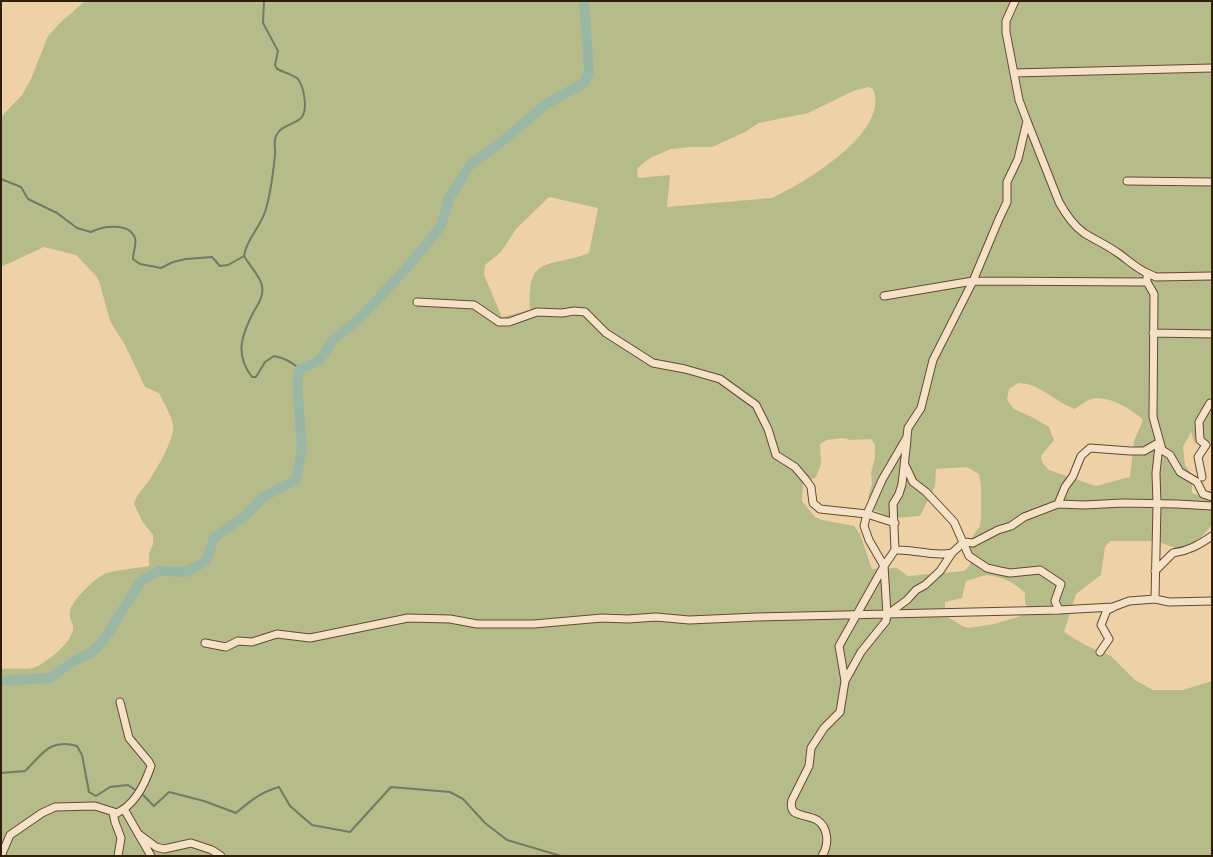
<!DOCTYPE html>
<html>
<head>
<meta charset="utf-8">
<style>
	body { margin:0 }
	#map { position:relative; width:1213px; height:857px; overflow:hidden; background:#eed1a7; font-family:Alegreya,serif }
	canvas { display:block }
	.frame { position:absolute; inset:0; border:2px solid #302008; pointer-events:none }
</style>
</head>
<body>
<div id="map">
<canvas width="1213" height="857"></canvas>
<div class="frame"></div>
</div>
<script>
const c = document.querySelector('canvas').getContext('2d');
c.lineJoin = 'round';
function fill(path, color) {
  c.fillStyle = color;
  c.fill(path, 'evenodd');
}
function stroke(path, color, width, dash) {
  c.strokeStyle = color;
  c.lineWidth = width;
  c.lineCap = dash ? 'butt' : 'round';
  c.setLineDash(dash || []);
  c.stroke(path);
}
const green = new Path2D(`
	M85 1H1212V442L1195 443 1191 432 1183 447 1185 465 1192 475V493L1212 501V525L1194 545 1178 549 1156 541H1110L1105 547 1101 575 1076 594 1064 632 1085 645 1111 656 1135 680 1153 690H1183L1212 681V856H1V669C12 667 26 671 36 667 47 662 71 643 73 630 74 623 68 618 70 611 72 600 96 577 107 573 117 570 137 568 149 566V553L153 544V535L142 521 134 504C136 495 142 490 148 482 156 470 175 439 173 425 171 414 164 403 159 393L145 387 125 345 110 321 100 284 97 277 76 255 44 247 1 267V117L22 95 31 79 48 36 61 22ZM868 87 873 89C891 132 804 183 772 198L667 207 670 175 638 178 637 169 642 164 652 157 671 149 690 147H712L745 132 759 123 808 113 853 91ZM549 197 598 208 589 253C548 269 527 253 530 310L502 317 484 275 485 265 501 252 516 229ZM1018 383C1040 383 1055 402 1075 409 1079 406 1084 402 1089 400 1105 393 1132 409 1143 420L1134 441 1130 477 1096 486 1049 470 1042 462 1041 456 1054 440 1049 427 1032 417 1014 409 1007 400 1009 389ZM842 438 851 440 871 439 875 445V458L871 473 872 484 868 498 874 510 893 518 920 516 935 486 936 469 967 467 979 474 981 486V517L980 526 970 540V565L964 571 908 576 897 568 872 569 860 534 854 526 822 520 815 517 802 501 803 484 816 477 821 464 820 444 827 440ZM986 575C1005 578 1011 580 1025 593V603L1028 608 1021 616 994 624 969 628 962 626 945 615V602L962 598 966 581Z`);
const stream = new Path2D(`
	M264 1 263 23 278 51 275 65 277 69C283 72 294 75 298 79 304 87 309 112 300 119 292 125 280 126 276 136 273 142 276 149 275 155 273 174 271 194 265 212 260 227 245 242 244 256 249 265 261 277 262 286 264 295 259 303 254 311 242 334 234 354 252 377H256L265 362 274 356C285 358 292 362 300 369
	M1 179 21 187 28 199 57 213 77 228 91 232C103 226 129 222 135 238 137 244 133 252 133 259L140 264 161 268 173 262 186 259 212 257 220 266 228 265 244 256
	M1 773 25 771C42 755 49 738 77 746L82 755 89 792 96 796 110 787 128 785 137 791
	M141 793 154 806 169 792 204 801 236 813C250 801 261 792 279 787L290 806 312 825 350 832 391 787 450 792 463 799 485 823 507 840 561 856`);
const river = new Path2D(`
	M1 681 50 678 74 661 91 653 103 641 141 581 159 571 186 572 206 561 214 538 246 515 263 497 296 480 302 449 297 382 300 369 319 361 333 340 361 317 411 263 441 226 449 198 470 165 504 140 546 104 584 83 589 71 584 1`);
const minor = new Path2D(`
	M1014 73 1212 68
	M1027 121 1059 202C1065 213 1074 226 1084 233 1095 240 1107 245 1118 253 1128 260 1136 268 1147 273V282L1154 294 1153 417 1161 446 1162 450 1170 455 1180 472 1197 482 1203 494 1212 497
	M1127 181 1212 182
	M1147 273 1156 277 1212 276
	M884 296 973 281 1147 282
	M417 302 474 305 499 322H509L537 312 562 313 574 311 585 312 606 333 653 363 685 369 720 379 756 405 768 429 776 455 795 467 806 480 811 487 813 503 820 509 867 514 895 523
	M1153 333 1212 334
	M905 465 913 482 926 492 954 522 969 556 987 568 1000 571 1010 573 1040 570 1061 584 1055 601 1059 610
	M1202 477 1198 457 1206 445 1200 440 1199 422 1210 403H1212
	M1058 504 1085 505 1122 503 1177 504 1212 506
	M895 550C915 549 932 557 952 553
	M1155 571 1173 553C1188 551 1199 545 1212 536
	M1155 599 1157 504 1156 473 1159 445
	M888 614 907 600 916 590 925 585 940 571 952 553 964 542 973 543 998 530 1011 526 1024 517 1058 504 1065 487 1073 476 1081 456 1090 448 1130 451H1144L1160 442
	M205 643 226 647 238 641 252 642 277 634 310 638 408 618 450 619 477 624H534L602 618 628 619 656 617 689 620 757 617 1059 610 1113 607 1129 601 1155 599 1169 602 1212 601
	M1100 652 1109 639 1101 625 1107 610 1112 608
	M845 681 839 646 884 566 869 540 864 526 867 514 882 480 907 437 908 428 921 408 933 360 973 281 999 219 1007 202V182L1018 159 1027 121 1019 100 1006 32V21L1015 1
	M124 809 151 856
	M113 813 115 822 121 838 118 856
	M140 835 156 847 164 849 191 843 212 850 221 856
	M1 856 10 835 42 813 55 807 95 806 117 813C134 805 145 784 151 766L149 762 129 738 120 702
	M822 856C829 845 829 828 817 820 810 816 800 816 794 812 791 809 791 804 792 800L809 766 811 748 824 728 840 712 845 681 861 652 886 621 887 614 884 566 895 550 893 504 899 494 902 484 907 440`);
fill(green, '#b6bc89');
stroke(stream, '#707b66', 2);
stroke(river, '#9ab7a5', 10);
stroke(minor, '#604c30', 9);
stroke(minor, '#f4e1c6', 7);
</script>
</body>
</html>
